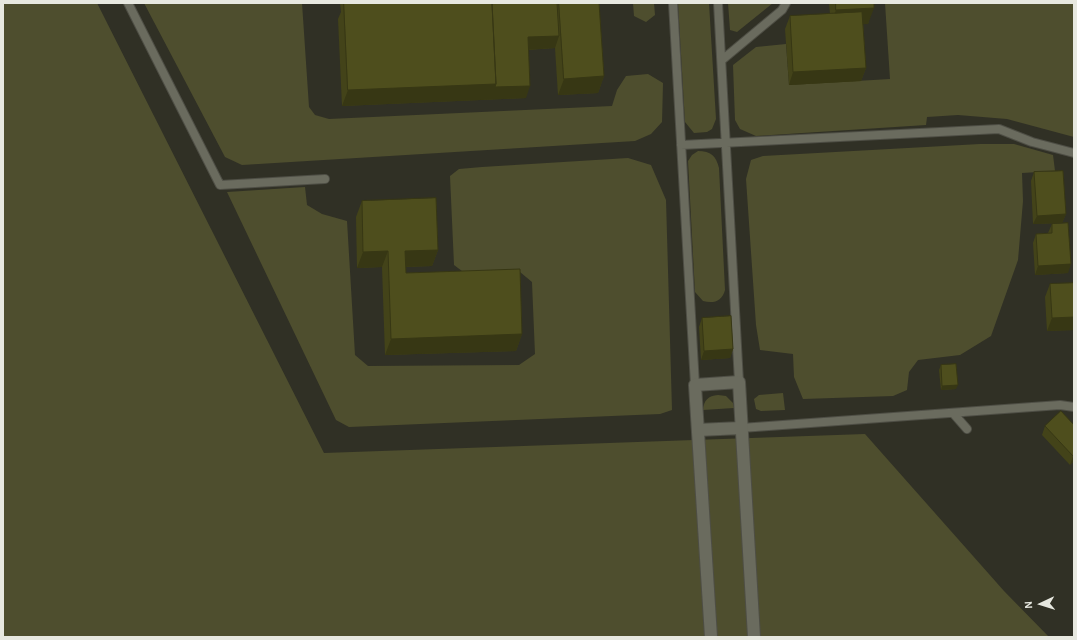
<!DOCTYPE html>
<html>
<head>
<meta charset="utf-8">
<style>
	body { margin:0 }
	#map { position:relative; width:1077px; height:640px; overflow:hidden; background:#303025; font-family:"Alegreya Sans",sans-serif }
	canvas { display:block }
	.frame { position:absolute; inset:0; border:4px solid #e7e8e0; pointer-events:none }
	.north { position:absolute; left:1021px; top:584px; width:40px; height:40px; -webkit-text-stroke:3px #303025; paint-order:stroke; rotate:266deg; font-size:11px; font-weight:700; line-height:16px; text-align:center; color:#e7e8e0 }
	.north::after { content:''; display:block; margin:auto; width:14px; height:18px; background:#e7e8e0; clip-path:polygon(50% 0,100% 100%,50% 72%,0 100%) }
</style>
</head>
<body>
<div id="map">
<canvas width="1077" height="640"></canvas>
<div class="frame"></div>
<div class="north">N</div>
</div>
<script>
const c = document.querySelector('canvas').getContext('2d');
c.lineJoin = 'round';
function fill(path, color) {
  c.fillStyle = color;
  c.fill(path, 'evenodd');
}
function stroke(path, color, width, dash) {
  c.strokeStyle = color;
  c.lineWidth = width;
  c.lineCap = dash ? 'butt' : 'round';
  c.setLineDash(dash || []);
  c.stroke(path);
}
const green = new Path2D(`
	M3 3H97L324 453 865 434 1004 591 1049 637H3Z
	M144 3H302L309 107 315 115 329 119 612 106 617 90 626 76 648 74 663 83 662 122 651 134 635 141 242 165 225 157Z
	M633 3H654L655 15 646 22 634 16Z
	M678 3H709L716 119 712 129 707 132 694 133 685 122Z
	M728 3H773L737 32 730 30Z
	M885 3H1074V137L1007 119 958 115 927 117 926 125 756 136 740 129 735 120 733 65 756 47 786 44 789 85 890 79Z
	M980 144H1014L1053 155 1055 171 1022 173 1023 201 1018 260 991 336 960 355 918 360 909 372 907 390 893 396 803 399 794 377 793 354 760 350 756 325 746 179 751 160 763 156Z
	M698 151C711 151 716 156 719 168L725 290C722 301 714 304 703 301L695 292 688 161 692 155Z
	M628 158 651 165 666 200 672 410 660 414 349 427 336 420 227 192 305 187 307 205 322 214 347 221 355 355 368 366 519 365 535 354 532 282 520 272 466 274 454 265 450 176 459 169 482 167Z
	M783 393 785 410 761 411 756 409 754 399 759 395Z
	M718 395 726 396 733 403 734 408 703 410C704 400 708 396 718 395Z`);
const lane = new Path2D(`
	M128 3 220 185 325 179
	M673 3 695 385
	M718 3 739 382
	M722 60 782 10 786 3
	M681 145 999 129 1032 142 1074 153
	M953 413 967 429
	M741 428 1060 405 1074 407`);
const street = new Path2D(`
	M698 430 741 428
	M711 637 695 385 739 382 754 637`);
const wall = new Path2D(`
	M340 3H492V4L516 3H599L604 76 598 93 558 95 555 48 528 50 526 98 342 106 338 19 341 12Z
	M829 3H874L868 24H863L866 68 861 81 789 85 785 29 790 16 830 14Z
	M1034 172 1066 214 1062 223 1033 224 1031 181Z
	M362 201 438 250 432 266 406 267V273L522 334 516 351 385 355 382 267 357 268 356 217Z
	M1052 224 1068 273 1035 275 1033 243 1036 234 1048 233Z
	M1074 283V330L1047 331 1045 297 1050 284Z
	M702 318 733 349 730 358 701 360 699 327Z
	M941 365 956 389 941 390 939 370Z
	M1074 425V461L1070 465 1042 435 1045 426Z`);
const shadedWall = new Path2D(`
	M874 8 868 24 830 26 836 10Z
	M559 36 555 48 523 50 528 37Z
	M866 68 861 81 789 85 793 72Z
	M604 76 598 93 558 95 564 79Z
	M496 84 530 86 526 98 342 106 348 90Z
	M1066 214 1062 223 1033 224 1037 216Z
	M438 250 432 266 400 267 405 251Z
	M388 251 382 267 357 268 363 252Z
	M1071 264 1068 273 1035 275 1038 266Z
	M1074 317V330L1047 331 1052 318Z
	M522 334 516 351 385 355 391 339Z
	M733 349 730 358 701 360 704 351Z
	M958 385 956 389 941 390 942 386Z
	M1074 455V461L1070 465 1073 456Z`);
const building = new Path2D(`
	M344 3H492L496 84 348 90Z
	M516 3H557L559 36 528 37 530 86 495 87 496 84 492 4Z
	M559 3H599L604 76 564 79Z
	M836 3H874V8L836 10Z
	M862 12 866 68 793 72 790 16Z
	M1063 171 1066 214 1037 216 1034 172Z
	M436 198 438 250 405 251 406 273 520 269 522 334 391 339 388 251 363 252 362 201Z
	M1068 223 1071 264 1038 266 1036 234 1052 233V224Z
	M1074 283V317L1052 318 1050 284Z
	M731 316 733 349 704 351 702 318Z
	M956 364 958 385 942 386 941 365Z
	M1061 411 1074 425V455L1073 456 1045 426Z`);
fill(green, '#4e4e2e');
stroke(lane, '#4e4e45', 10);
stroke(street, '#4e4e45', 14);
stroke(lane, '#6a6b5e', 8);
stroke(street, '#6a6b5e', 12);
fill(wall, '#434319');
fill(shadedWall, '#373714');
fill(building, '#4e4e1d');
stroke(building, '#373714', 1);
</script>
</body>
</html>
